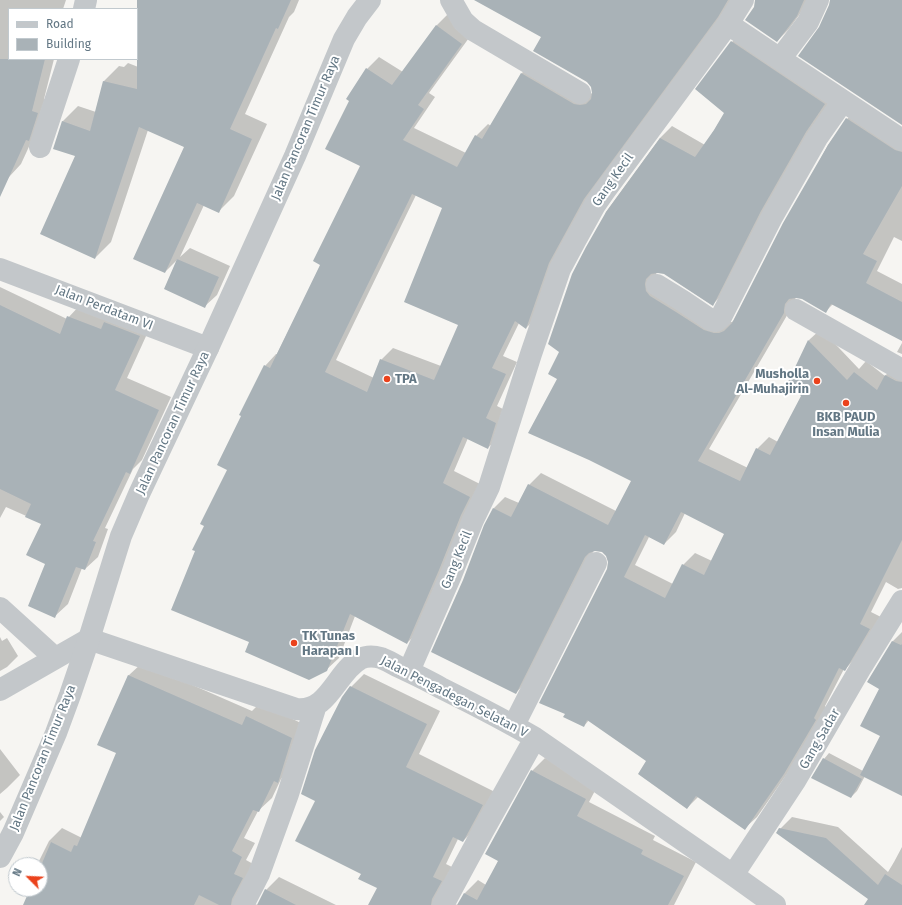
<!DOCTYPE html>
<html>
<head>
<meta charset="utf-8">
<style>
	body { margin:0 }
	#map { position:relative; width:902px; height:905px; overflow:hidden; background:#f6f5f2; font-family:"Fira Sans",sans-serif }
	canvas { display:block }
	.legend { position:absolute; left:8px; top:8px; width:130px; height:52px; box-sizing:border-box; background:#fff; border:1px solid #c1c9ce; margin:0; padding:5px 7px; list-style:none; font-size:12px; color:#637784 }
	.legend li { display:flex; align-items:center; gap:8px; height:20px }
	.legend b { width:20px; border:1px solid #c1c9ce }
	.north { position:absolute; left:8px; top:857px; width:40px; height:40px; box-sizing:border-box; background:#fff; border:1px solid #c1c9ce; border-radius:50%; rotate:294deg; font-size:11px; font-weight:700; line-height:16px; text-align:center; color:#637784 }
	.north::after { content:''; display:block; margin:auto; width:14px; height:18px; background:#eb421c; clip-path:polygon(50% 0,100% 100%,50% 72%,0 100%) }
</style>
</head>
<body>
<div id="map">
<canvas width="902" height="905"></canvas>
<ul class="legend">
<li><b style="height:5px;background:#c3c7ca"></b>Road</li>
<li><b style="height:11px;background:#a9b2b7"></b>Building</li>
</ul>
<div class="north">N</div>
</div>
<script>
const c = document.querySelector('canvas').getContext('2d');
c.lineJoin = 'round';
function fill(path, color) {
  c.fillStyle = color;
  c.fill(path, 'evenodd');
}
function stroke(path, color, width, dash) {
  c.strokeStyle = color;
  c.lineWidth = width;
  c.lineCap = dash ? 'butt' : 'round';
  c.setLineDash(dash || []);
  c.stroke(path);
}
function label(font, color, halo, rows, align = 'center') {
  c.font = font + ' "Fira Sans",sans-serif';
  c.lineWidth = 4;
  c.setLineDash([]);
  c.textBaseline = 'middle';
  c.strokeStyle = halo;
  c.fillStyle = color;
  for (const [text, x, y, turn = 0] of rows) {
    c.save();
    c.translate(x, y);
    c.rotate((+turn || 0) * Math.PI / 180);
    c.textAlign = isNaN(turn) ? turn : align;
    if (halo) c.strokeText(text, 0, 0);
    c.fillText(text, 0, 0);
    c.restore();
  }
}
const shadow = new Path2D(`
	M0 0H66L63 9H9V59H54L44 99 50 101 21 164 9 177 0 190Z
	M178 0H299L294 12 289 17 245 114 267 124 234 196 218 212 204 205 180 257 190 248 230 266 217 295 205 306 165 288 178 259 165 272 185 147 148 130 111 242 95 258 76 156 62 122 78 106 96 112 104 81 119 66 124 67 128 63 146 70Z
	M500 0H732L538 316 526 328 519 323 503 356 517 362 497 406 507 411 499 436 488 448 468 438 454 471 482 485 419 631 407 643 355 616 339 658 326 670 250 642 206 526 228 470 265 366 276 354H277L322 264 361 166 367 69 379 57 403 72 437 25 449 13 474 31 429 93 435 97 414 128 466 153 476 136 488 124 491 126 522 73 533 61 586 92 594 94 592 87 543 36ZM416 195 444 208 459 325 441 366 393 348 381 360 374 378 336 360Z
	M756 0H810L789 29 777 41 755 7Z
	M744 30 837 92 724 293 712 305 664 273 656 272 657 279 726 322H732L734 320 828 145 847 119 859 107 902 135V241L894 237 877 271 902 284V340L833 304 826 311 803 298 795 297 796 300 709 449 748 468 757 449 769 437 778 442 802 396 789 382 809 340 821 329 859 369 866 361 885 376 897 363 902 366V588L898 589 886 582 871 612 881 617 856 658 844 670V669L825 706 827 708 796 761 757 817 745 828 699 796 687 808 648 761 589 720 584 726 609 562 607 555 602 551 594 550 527 681 516 693 464 580 494 508 505 497 519 503 529 485 541 473 616 511 632 480 559 378 560 352 606 212 660 138 672 126 705 145 725 113 732 42ZM685 513 725 533 712 561 695 553 683 565 673 584 635 565 649 537 664 544 676 532Z
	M0 287 67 319 81 304 152 323 127 378 171 397 142 460 133 469 105 528 108 529 98 557 85 569 82 568 68 604 55 616 46 563 42 523 6 507 0 518Z
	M902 343V354L897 352Z
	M902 632V795L865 776 857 791 851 797 824 759 829 753 863 771 881 736V688L868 682 893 641Z
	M0 637 2 641 7 638 18 656 7 667 0 671Z
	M142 663 252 711 260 703 305 725 291 768 281 779 272 798 258 811 244 838 255 843 246 860 255 865 251 903 258 905 266 890 279 877 336 905H24L32 889H40V865H37L49 841 62 828 82 838 118 753 128 676Z
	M364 674 440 711 419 754 495 792 476 828 463 841 458 839 446 864 454 868 450 903 458 905 465 893 478 880 486 885 499 860 532 771 545 758 598 785 589 802 655 836 653 840 696 862 674 905H369L378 888 362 873 316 801 351 687Z
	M0 749 20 775 7 788 0 794Z
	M0 812 4 817 0 821Z
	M792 817 838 827 888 872 894 862 902 847V905H865L869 899 780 829Z`);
const building = new Path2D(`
	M137 0H291L278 29 276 28 230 129 252 139 219 213 197 203 165 273 133 259 184 147 139 127 95 259 40 234 75 156 53 149 62 121 90 131 103 81 137 89Z
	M474 0H728L718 17 584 199 549 263 526 329 515 321 492 368 506 374 486 418 496 423 488 449 463 437 443 483 470 497 461 515 439 570 407 644 350 614 327 671 309 680 245 652 249 642 171 610 195 551 192 550 204 526 200 524 227 470 217 465 241 416 239 415 264 365 270 368 320 265 313 261 360 166 325 149 349 101 346 99 366 68 392 85 436 25 462 44 418 105 424 109 403 140 457 167 475 135 482 139 521 73 574 104 580 105 586 104 591 99 592 93 591 87 587 82 533 51 541 37ZM412 194 442 208 404 302 458 325 434 380 380 359 367 392 325 372Z
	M755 0H804L797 16 777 42 745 20 754 7Z
	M830 0H902V125L798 56 819 27 829 5Z
	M731 41 825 104 806 132 761 211 713 306 664 274 658 273 651 274 646 279 645 284 646 291 650 296 676 312 704 330 714 333H719L724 331 732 323 783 223 828 145 846 118 895 150 902 152V186L863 254 877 261 866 283 902 302V341L831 304 826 313 802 299 796 298 789 299 785 304 784 310V313L698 461 740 481 756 448 770 455 801 396 788 382 808 340 847 380 854 372 877 390 885 375 896 381 902 382V540L860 624 870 629 845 671 839 668 814 718 816 720 784 774 745 830 696 796 687 809 638 774 646 761 587 720 584 727 563 717 565 714 539 703 607 569 608 562 606 556 602 552 595 551 589 553 585 557 516 694 431 652 463 580 484 525 493 508 511 517 528 484 608 525 631 481 589 460 528 433 557 379 548 374 559 352 548 344 572 274 586 247 606 212 660 138 695 157 714 130 724 113 695 89ZM681 512 724 534 704 575 682 564 665 598 624 577 645 535 664 545Z
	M0 59H45L32 111 38 113 29 141 26 140 0 197Z
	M177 259 219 277 205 308 164 289Z
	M0 305 60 334 67 316 101 329 104 322 140 336 115 390 159 410 130 474 126 472 93 541 96 542 85 570 76 567 55 618 28 606 45 564 26 555 41 524 25 517 31 504 0 489Z
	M892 641 901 645 902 644V796L860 775 880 736 860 726 879 689 867 682Z
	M128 675 242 725 246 716 292 738 278 783 274 781 259 812 253 810 232 851 242 857 234 874 243 878 232 899 231 905H219L199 895 194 905H23L30 889H40V868L51 842 71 852 74 845 77 846 116 753 97 745Z
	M350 686 427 724 406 767 483 805 463 842 453 837 433 877 442 881 432 899 431 905H368L377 888 358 879 361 874 295 841 315 801 301 794 315 750 342 697Z
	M823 758 862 779 851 798 811 778Z
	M531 770 586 799 577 816 643 850 641 854 684 876 668 905H457L464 893 477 900 498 861 485 854Z
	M779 828 826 838 878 885 885 874 902 885V905H864L868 899 776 833Z
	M265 889 296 905H257Z`);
const minor = new Path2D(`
	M451 0 463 21 473 30 580 93
	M84 9 86 0
	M728 24 743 0
	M780 59 902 140
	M40 147 69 59
	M0 269 208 348
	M657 285 683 301 711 320 716 321 721 317 772 217 817 138 843 101
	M796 310 902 370
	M0 608 55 658
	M409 671 451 575 473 520 489 487 531 354 560 269 575 241 595 205 604 192 728 24 780 59 808 22 818 0
	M0 690 89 639 296 709C329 713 336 672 360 659 366 656 374 656 381 658 386 660 392 663 397 666 412 673 427 680 441 688 473 704 505 720 535 738L733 875 775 905
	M514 725 596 563
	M733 875 795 781 860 669 902 601
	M243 905 259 874 288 794 316 705
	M443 905 483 831 535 738`);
const tertiary = new Path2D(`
	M0 857 13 833 56 733 70 695 89 639 121 536 139 494 208 348 295 156 344 39 357 17 370 0`);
const markers = [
	[387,379,4,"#eb421c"],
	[817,381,4,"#eb421c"],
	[846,403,4,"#eb421c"],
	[294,643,4,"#eb421c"]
];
const streetNames = [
	["Jalan Pancoran Timur Raya",306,128,-67],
	["Gang Kecil",613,180,-55],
	["Jalan Perdatam VI",104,308,21],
	["Jalan Pancoran Timur Raya",173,423,-65],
	["Gang Kecil",457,560,-68],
	["Jalan Pengadegan Selatan V",454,697,27],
	["Gang Sadar",820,739,-60],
	["Jalan Pancoran Timur Raya",43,758,-68]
];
const poiNames = [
	["Musholla",809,374,"right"],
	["Al-Muhajirin",809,389,"right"],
	["TPA",395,379],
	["BKB PAUD",846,417,"center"],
	["Insan Mulia",846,432,"center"],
	["TK Tunas",302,636],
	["Harapan I",302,651]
];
fill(shadow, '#0003');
fill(building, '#a9b2b7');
stroke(minor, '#c3c7ca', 22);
stroke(tertiary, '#c3c7ca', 22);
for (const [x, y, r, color] of markers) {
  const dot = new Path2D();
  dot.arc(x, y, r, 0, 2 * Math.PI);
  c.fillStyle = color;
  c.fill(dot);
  stroke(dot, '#fff', 1.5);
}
label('13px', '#637784', '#fff', streetNames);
label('bold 13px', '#637784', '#fff', poiNames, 'left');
</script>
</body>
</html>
